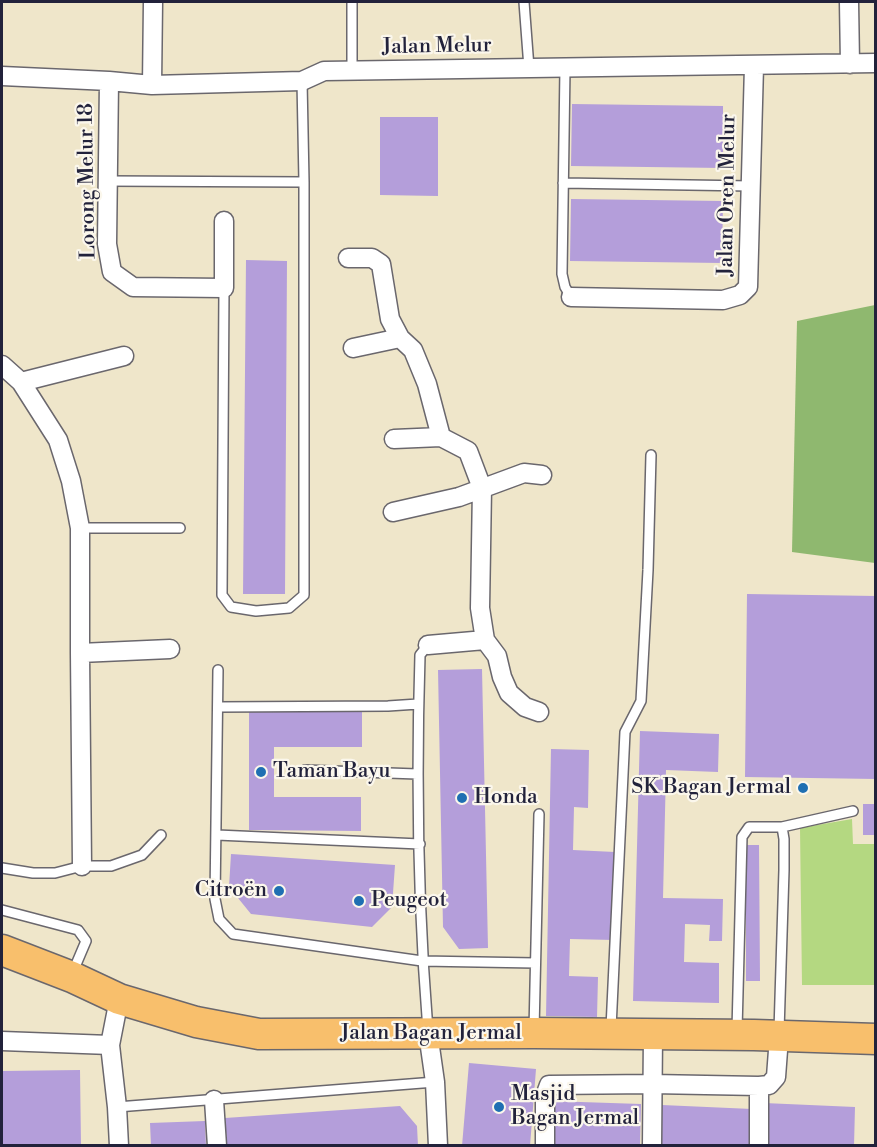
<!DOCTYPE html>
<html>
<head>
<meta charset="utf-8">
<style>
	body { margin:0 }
	#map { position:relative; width:877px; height:1147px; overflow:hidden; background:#efe6ca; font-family:"Libre Bodoni",serif }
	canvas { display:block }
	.frame { position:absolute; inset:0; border:3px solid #22223b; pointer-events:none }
</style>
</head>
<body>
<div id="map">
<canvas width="877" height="1147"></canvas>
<div class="frame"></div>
</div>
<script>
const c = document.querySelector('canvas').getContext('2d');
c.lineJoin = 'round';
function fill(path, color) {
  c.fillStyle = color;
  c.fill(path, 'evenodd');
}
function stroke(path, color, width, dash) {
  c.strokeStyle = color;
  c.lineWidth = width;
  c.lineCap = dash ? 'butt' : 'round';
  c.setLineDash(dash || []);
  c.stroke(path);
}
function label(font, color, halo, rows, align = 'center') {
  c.font = font + ' "Libre Bodoni",serif';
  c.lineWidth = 4.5;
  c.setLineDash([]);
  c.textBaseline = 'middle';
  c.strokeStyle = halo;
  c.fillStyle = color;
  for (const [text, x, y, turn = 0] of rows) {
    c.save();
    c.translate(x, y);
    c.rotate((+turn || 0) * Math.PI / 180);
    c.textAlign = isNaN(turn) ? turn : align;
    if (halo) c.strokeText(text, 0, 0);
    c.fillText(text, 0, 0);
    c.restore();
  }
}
const green = new Path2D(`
	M852 819 853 844H875V985H802L800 828Z`);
const forest = new Path2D(`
	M875 305V563L792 552 797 321Z`);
const building = new Path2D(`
	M572 104 723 106V168L571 166Z
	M380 117H438V196L380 195Z
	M571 199 723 201 722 263 570 261Z
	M246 260 287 261 285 594H243Z
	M747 594 876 596V779L745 777Z
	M482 669 488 948 459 949 443 927 438 670Z
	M249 710 362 711V747H274V797H361V831L249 830Z
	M640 731 719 734 718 772 666 770 663 898 723 899 722 941H709L710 925 685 924 684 962 719 963V1003L633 1001Z
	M551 749 589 750 588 808 574 807 573 850 615 852 614 940 570 939 569 976 598 977 597 1017 546 1016Z
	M863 804H876V835H863Z
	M746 845H759L760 981H746Z
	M231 854 395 865 392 907 372 927 251 914 229 887Z
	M469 1063 536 1069 530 1146H462Z
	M80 1070 81 1146H2V1071Z
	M550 1101 641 1104 640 1146H550Z
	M764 1103 855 1107 854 1146H764Z
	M662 1105 752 1109 751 1146H661Z
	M400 1106 417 1126 418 1146H227L225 1118Z
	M205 1121 206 1146H151L150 1123Z`);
const lane = new Path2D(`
	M352 2V71
	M524 2 529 68
	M565 68 562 274 565 287 571 297
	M107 181 304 182
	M563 183 751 186
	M224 288 222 595 231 607 256 611 289 608 304 595V182L302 81
	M80 528H180
	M428 645 420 655C416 780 418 906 428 1031
	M218 670 215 899 219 919 233 934 422 961 535 963
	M218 707 388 706 418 704
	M305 770 417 774
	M217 835 420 844
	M2 868 33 873H55L82 866H111L142 855 161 835
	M2 910 78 930 86 941 72 974
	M611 1028 625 732 641 701 648 570 651 455
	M534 1030 539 814
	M737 1030 742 837 749 827H782L853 811
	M779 1031 784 870V839L782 827
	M117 1107 435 1082`);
const street = new Path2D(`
	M849 2 850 64
	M2 76 109 81 152 85 302 81 324 71 876 63
	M109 81 107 244 112 272 133 287 224 288V221
	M152 85 153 2
	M348 258H372L381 264 390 319 400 338 413 350 427 384 441 437 468 451 482 488 480 608 485 640 497 656 502 677 509 693 525 707 539 712
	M571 297 723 300 740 295 748 287 754 66
	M353 348 400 338
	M2 365 21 382 58 440 71 481 80 528V653L82 866
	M21 382 124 356
	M394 439 441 437
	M393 512 459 497 524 473 542 475
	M428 645 485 640
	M80 653 170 649
	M428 1033 435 1082 438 1146
	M2 1041 110 1045
	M214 1100 217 1146
	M119 1146 117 1107 110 1045 119 999
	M545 1146V1096L549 1085 652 1084 759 1086
	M652 1146 653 1034
	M759 1146V1086L769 1085 776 1077 779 1037`);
const primary = new Path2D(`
	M2 950 72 977 119 999 196 1022 259 1034 534 1033 754 1035 876 1039`);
const markers = [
	[261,772,6,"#1f6fb2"],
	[803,788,6,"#1f6fb2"],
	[462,798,6,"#1f6fb2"],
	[279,891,6,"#1f6fb2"],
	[359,901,6,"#1f6fb2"],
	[499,1107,6,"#1f6fb2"]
];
const streetNames = [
	["Jalan Melur",437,47,-1],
	["Lorong Melur 18",88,181,-91],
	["Jalan Oren Melur",728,195,-89],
	["Jalan Bagan Jermal",431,1034]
];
const poiNames = [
	["Taman Bayu",273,772],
	["SK Bagan Jermal",791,788,"right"],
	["Honda",474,798],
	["Citroën",267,891,"right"],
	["Peugeot",371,901],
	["Masjid",511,1095],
	["Bagan Jermal",511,1119]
];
fill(green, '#b4d881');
fill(forest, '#8fb86f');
fill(building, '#b49eda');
stroke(lane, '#6a676d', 12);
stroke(street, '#6a676d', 21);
stroke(primary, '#6a676d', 33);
stroke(lane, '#fff', 9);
stroke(street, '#fff', 18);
stroke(primary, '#f8bf6c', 30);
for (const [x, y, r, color] of markers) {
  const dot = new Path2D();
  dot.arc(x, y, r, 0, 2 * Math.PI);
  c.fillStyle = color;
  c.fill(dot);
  stroke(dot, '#fbf7ec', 2);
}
label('21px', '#22223b', '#fbf7ec', streetNames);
label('21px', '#22223b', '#fbf7ec', poiNames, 'left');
</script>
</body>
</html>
